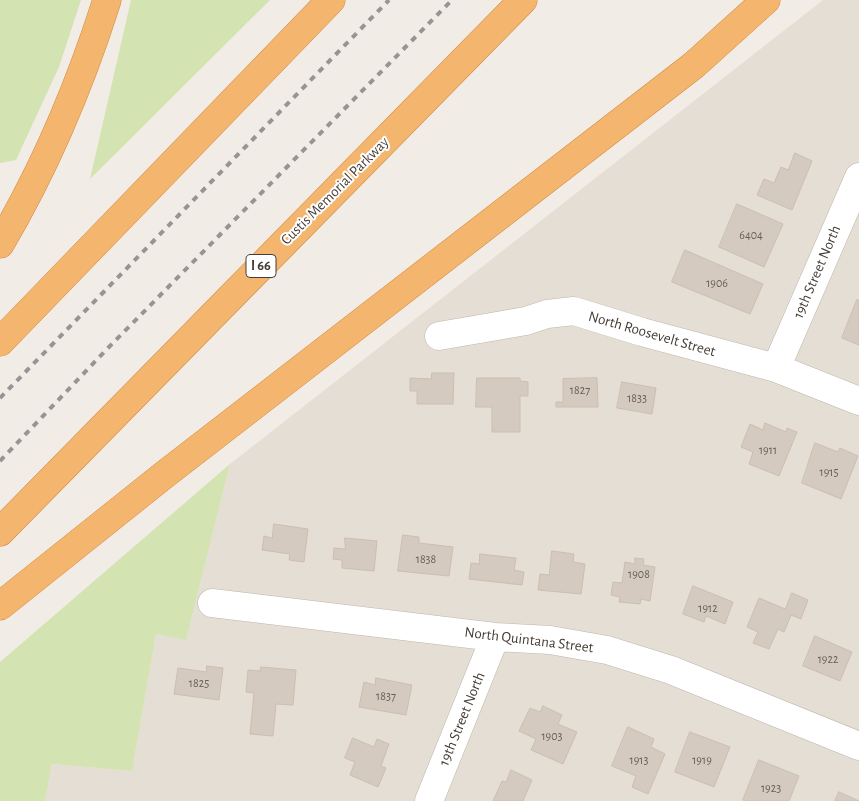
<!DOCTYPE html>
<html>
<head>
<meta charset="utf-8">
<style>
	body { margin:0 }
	canvas { display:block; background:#f2ece6 }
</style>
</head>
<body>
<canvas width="859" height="801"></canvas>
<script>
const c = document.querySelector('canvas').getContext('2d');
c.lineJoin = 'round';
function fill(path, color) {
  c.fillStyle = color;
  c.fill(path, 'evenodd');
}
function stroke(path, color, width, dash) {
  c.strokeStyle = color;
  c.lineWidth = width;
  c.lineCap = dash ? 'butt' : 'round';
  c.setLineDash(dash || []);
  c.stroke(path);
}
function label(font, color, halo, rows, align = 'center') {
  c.font = font + ' "Alegreya Sans",sans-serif';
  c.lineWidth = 4;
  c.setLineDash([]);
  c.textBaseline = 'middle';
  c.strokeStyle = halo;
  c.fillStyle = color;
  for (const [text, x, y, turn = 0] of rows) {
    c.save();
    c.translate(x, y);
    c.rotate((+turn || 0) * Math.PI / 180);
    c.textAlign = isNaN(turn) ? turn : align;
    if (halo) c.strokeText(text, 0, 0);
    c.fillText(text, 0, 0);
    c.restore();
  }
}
const residential = new Path2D(`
	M823 0H859V801H45L52 764 132 771 156 634 186 639 230 464Z`);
const green = new Path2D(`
	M0 0H81L59 67 16 160 0 163Z
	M131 0H270L90 179Z
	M230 464 186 640 156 634 132 771 52 764 45 801H0V662Z`);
const building = new Path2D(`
	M795 153 812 161 792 210 757 195 764 179 774 183 781 167 788 170Z
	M737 204 783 224 764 267 719 247Z
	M685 250 763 284 750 314 672 282Z
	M857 300H859V345L842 338Z
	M432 373H454L453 404H417V391H410V378L431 379Z
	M477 378H520V381L528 382V396H520V432H492V407H476Z
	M597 378 598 407H556V402H563V379Z
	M622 382 656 388 652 414 617 408Z
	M765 423 786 432 787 428 797 432 779 476 749 464 753 452 741 447 750 424 763 430Z
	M815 443 838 452 840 448 858 456 841 499 802 483Z
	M274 524 308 529 304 562 289 560 290 554 262 550 264 536 272 538Z
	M403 535 419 537V543L453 547 449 576 398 571Z
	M345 538 377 541 374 571 342 568V560L333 559 334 548 345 549Z
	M552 551 574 554 573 562 585 564 581 594 538 590 540 574 549 575Z
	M480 554 516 558 514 570 524 572 522 585 469 579 471 563 479 564Z
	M635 558 644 559 643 565 655 567 650 601 641 599 640 604 619 602 620 597 611 595 613 582 622 583 625 562 635 564Z
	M693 586 733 602 725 624 706 616 704 622 683 614Z
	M792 593 808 600 801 619 791 615 784 632 778 629 769 649 753 643 758 632 747 627 759 598 785 609Z
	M815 636 852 652 840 681 803 666Z
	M207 666 223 668 219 700 174 694 178 668 206 672Z
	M261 667 296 670 293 705 276 704 273 736 250 734 254 693 246 692 248 670 260 671Z
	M376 678 412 685 406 715 359 707 364 682 375 685Z
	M543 706 562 715 558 724 577 732 563 764 531 750 536 739 519 731 530 708 540 712Z
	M628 727 654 739 651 747 665 754 648 794 632 787 636 776 612 766Z
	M690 732 730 747 714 787 675 772Z
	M353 738 374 747 377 739 389 744 381 766 386 768 378 787 350 775 355 762 345 758Z
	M759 760 799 776 789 801H746L743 800Z
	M511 770 532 780 523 801H493L502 781 506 782Z
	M839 792 859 801H835Z`);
const minor = new Path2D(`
	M439 336 526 321 547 314 574 311 642 332 776 368 859 401
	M776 368 859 177
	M212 603 495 637 550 640 607 650 671 670 859 746
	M429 801 495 637`);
const highway = new Path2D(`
	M0 244C45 168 80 85 107 0
	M0 342 331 0
	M0 532 523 0
	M0 606 164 475 694 65 766 0`);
const rail = new Path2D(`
	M0 398 389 0
	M0 461 108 348 452 0`);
const numberNames = [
	["6404",751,235],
	["1906",717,283],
	["1827",580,390],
	["1833",637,398],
	["1911",768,450],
	["1915",829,472],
	["1838",426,559],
	["1908",639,574],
	["1912",708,608],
	["1922",828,659],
	["1825",199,683],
	["1837",386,696],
	["1903",552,736],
	["1913",639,760],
	["1919",702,760],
	["1923",771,788]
];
const shields = [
	[261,266,30]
];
const shieldNames = [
	["I 66",261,266]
];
const streetNames = [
	["Custis Memorial Parkway",335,191,-45],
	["19th Street North",817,272,-67],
	["North Roosevelt Street",652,334,16],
	["North Quintana Street",529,640,7],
	["19th Street North",462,719,-68]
];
fill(residential, '#e5ded4');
fill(green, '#d3e3b1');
fill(building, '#d5cabf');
stroke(building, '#cdbeb0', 1);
stroke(minor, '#bfb6ac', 29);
stroke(highway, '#d2893f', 29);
stroke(minor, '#fff', 28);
stroke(highway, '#f4b66f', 28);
stroke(rail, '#959595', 4, [6, 6]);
label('12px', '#686058', null, numberNames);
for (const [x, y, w] of shields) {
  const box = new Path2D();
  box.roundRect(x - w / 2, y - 11.5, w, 23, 4);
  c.fillStyle = '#fff';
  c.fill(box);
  stroke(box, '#443c36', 1);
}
label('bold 14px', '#443c36', null, shieldNames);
label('15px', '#443c36', '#fff', streetNames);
</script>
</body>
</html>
